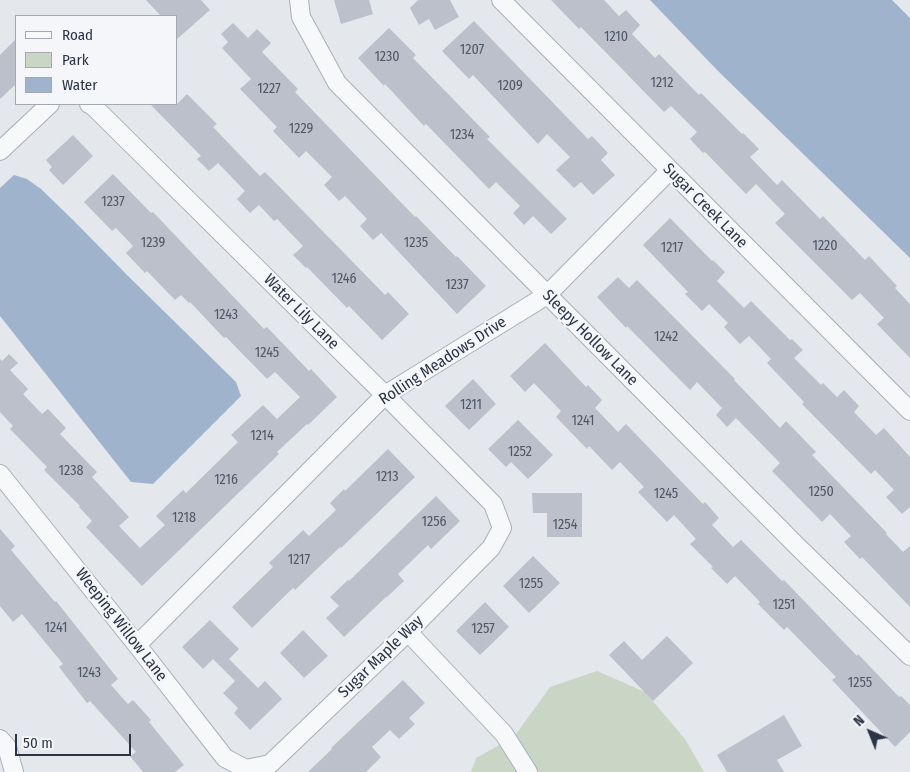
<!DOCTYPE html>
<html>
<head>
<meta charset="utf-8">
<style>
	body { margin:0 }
	#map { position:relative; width:910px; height:772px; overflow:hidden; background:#e4e7ec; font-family:"Fira Sans Condensed",sans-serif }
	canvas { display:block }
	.legend { position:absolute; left:15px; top:15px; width:162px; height:90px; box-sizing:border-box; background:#f4f6f9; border:1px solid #a4a8b1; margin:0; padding:6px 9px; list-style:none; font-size:15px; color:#2b3445 }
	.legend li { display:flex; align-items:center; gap:10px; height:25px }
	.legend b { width:25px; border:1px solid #a4a8b1 }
	.north { position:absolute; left:845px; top:707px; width:50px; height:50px; -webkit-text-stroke:4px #f4f6f9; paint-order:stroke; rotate:316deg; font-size:14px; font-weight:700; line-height:20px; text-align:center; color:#2b3445 }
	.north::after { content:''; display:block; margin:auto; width:18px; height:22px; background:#2b3445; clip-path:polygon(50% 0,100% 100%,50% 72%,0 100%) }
	.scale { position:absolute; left:15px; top:734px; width:116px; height:22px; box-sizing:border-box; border:2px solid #2b3445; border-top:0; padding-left:6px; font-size:15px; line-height:18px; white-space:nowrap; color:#2b3445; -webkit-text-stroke:4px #f4f6f9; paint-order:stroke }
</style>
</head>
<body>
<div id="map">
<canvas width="910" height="772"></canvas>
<ul class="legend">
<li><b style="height:6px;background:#f7f8fa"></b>Road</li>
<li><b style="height:14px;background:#c9d6c5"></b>Park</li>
<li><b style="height:14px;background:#9fb4cc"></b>Water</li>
</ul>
<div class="north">N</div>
<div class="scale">50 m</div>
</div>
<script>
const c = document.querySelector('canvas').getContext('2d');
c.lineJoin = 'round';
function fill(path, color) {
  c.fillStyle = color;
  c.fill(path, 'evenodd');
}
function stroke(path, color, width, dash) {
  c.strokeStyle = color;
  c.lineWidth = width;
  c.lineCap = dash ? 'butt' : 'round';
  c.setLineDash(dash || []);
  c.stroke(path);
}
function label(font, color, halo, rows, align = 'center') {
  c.font = font + ' "Fira Sans Condensed",sans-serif';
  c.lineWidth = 4.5;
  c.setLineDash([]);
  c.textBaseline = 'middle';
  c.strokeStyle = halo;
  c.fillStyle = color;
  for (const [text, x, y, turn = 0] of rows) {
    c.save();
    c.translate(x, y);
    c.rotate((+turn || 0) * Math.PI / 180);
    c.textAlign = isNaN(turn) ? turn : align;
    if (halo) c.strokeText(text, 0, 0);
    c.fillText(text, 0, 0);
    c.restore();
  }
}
const green = new Path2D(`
	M597 671 645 692 685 739 704 772H471L476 758 514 737 550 687Z`);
const water = new Path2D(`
	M650 0H892L910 18V258L717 70Z
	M14 175 27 179 41 189 75 222 128 276 236 382 241 396 153 484 131 482 0 316V188Z`);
const building = new Path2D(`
	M146 0H201L210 10 176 40V16H161Z
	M334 0H369L373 14 341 24Z
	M418 0H450L459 17 435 30 429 19 419 25 410 8Z
	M551 0H604L619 16 626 10 640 25 632 34 655 58 659 54 699 95 701 93 742 134 743 133 759 149 750 157 777 185 782 180 820 219 823 216 865 260 869 256 897 286 895 288 910 304V358L877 324 884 318 860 293 852 300 775 223 785 214 756 184 746 194 705 152 703 153 690 139 697 132 671 106 664 112 581 27 579 29Z
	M474 21 588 139 592 136 608 153 601 160 615 175 593 195 581 182 574 188 556 170 570 157 547 134 538 144 473 75 469 79 442 51Z
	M233 23 248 38 257 29 271 43 262 52 298 89 295 92 415 217 416 216 456 257 457 256 486 286 457 314 381 233 373 240 360 226 367 219 345 196 339 201 324 185 332 177 306 151 299 158 273 131 277 127 240 89 251 79 222 48 228 42 221 34Z
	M389 28 416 55 413 58 490 137 487 139 567 219 551 234 533 216 524 225 513 213 520 206 496 182 489 189 426 124 424 126 385 84 384 86 358 58Z
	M16 39V84L0 99V55Z
	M187 94 217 124 213 127 260 176 265 172 385 295 388 292 409 314 382 340 349 306 347 308 307 267 306 268 293 255 303 246 277 219 274 221 259 205 250 213 237 199 245 191 218 163 209 171 197 159 201 156 150 104H177Z
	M73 135 93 156 63 185 49 170 52 167 46 160Z
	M113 174 151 213 153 212 264 329 267 327 309 371 311 369 337 397 308 425 307 424 277 452 279 454 142 586 86 527 92 521 79 507 80 506 44 470 47 467 10 429 13 426 0 412V359L2 361 9 354 18 363 10 370 28 389 23 394 42 414 48 409 66 428 60 434 97 472 92 477 129 517 119 526 140 548 165 525 156 516 183 490 186 493 238 442 231 435 263 405 277 419 300 397 275 372 267 379 226 337 224 338 190 302 189 303 181 295 175 300 147 271 145 273 126 253 133 246 116 228 112 231 84 202Z
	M670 218 712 261 713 260 725 272 717 281 744 308 751 301 790 340 792 339 803 350 794 358 821 385 823 383 837 397 844 390 859 406 854 412 876 435 884 428 910 457V507L902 514 886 497 894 490 875 470 871 474 802 404 804 402 767 363 771 359 749 336 740 344 724 327 728 323 709 304 702 311 685 294 688 292 643 245Z
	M618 277 629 288 637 280 735 379 734 380 780 428 786 421 816 452 812 455 887 533 886 534 903 552 910 546V607L862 557 860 559 844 542 851 536 830 514 822 522 772 471 780 463 736 418 727 427 716 415 722 408 697 382 690 390 627 326 626 328 597 297Z
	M545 343 586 387 588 385 602 400 595 408 618 432 626 424 703 504 705 502 719 518 712 525 733 547 741 540 782 581 784 580 857 656 858 654 899 697 901 696 910 705V732L895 747 832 680 836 677 787 627 784 630 758 604 760 602 735 576 727 584 711 568 713 567 690 544 696 539 674 515 667 522 638 492 644 487 620 462 612 470 589 446 587 449 556 417 561 411 534 383 525 392 510 376Z
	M473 379 496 404 469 430 445 406Z
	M518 420 553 455 528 479 511 462 506 467 488 449Z
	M388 449 415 477 341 548 340 547 295 590 293 588 252 628 232 607 273 567 269 563 303 530 309 536 336 510 330 503 344 489 345 491Z
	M532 493H582V537H547V513H533Z
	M436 496 460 521 431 549 428 545 398 574 404 581 387 597H386L344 637 326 618 339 606 330 597 348 580 349 581Z
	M0 529 15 546 11 550 55 602 56 601 118 679 111 685 128 704 133 700 151 720 149 722 184 765 175 772H143L130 756 136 752 90 701 87 703 59 667 63 664 22 614 13 622 0 606Z
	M533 556 560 583 529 613 503 586Z
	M485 602 509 627 480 655 456 631Z
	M210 620 239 649 229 659 258 688 265 681 282 699 250 730 234 713 238 708 223 693 235 681 213 659 203 669 182 647Z
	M303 630 328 656 304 678 280 653Z
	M667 636 693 663 653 701 609 655 624 641 642 660Z
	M403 680 425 703 409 718 415 724 399 739 390 730 372 747 381 757 366 772H308L332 749 331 748Z
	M784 715 802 746 777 760 784 772H727L717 755Z`);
const minor = new Path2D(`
	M299 0 301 17 337 83 799 548 910 656
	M501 0 910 411
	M0 151 50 104
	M0 474 137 645 225 758 246 769 270 764 408 632 491 548 502 528 493 504 385 395 92 105 89 104
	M408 632 504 734 528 772
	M137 645 385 395 547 295 670 170
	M0 739 7 747 14 772`);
const numberNames = [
	["1210",616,37],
	["1207",472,50],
	["1230",387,57],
	["1212",662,83],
	["1209",510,86],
	["1227",269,89],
	["1229",301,129],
	["1234",462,135],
	["1237",113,202],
	["1239",153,243],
	["1235",416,243],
	["1220",825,246],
	["1217",672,248],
	["1246",344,279],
	["1237",457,285],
	["1243",226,315],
	["1242",666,337],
	["1245",267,353],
	["1211",471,405],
	["1241",583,421],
	["1214",262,436],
	["1252",520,452],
	["1238",71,471],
	["1213",387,477],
	["1216",226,480],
	["1250",821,492],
	["1245",666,494],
	["1218",184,518],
	["1256",434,522],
	["1254",565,525],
	["1217",299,560],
	["1255",531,584],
	["1251",784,605],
	["1241",56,628],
	["1257",483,629],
	["1243",89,673],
	["1255",860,683]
];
const streetNames = [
	["Sugar Creek Lane",705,206,45],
	["Water Lily Lane",301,312,45],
	["Sleepy Hollow Lane",590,338,45],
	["Rolling Meadows Drive",443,361,-33],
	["Weeping Willow Lane",121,625,52],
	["Sugar Maple Way",381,657,-44]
];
fill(green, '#c9d6c5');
fill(water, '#9fb4cc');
fill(building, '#bbc0ca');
stroke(minor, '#a9aeb7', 20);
stroke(minor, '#f7f8fa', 18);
label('14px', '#4f5766', null, numberNames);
label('16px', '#2b3445', '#f4f6f9', streetNames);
</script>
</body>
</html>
